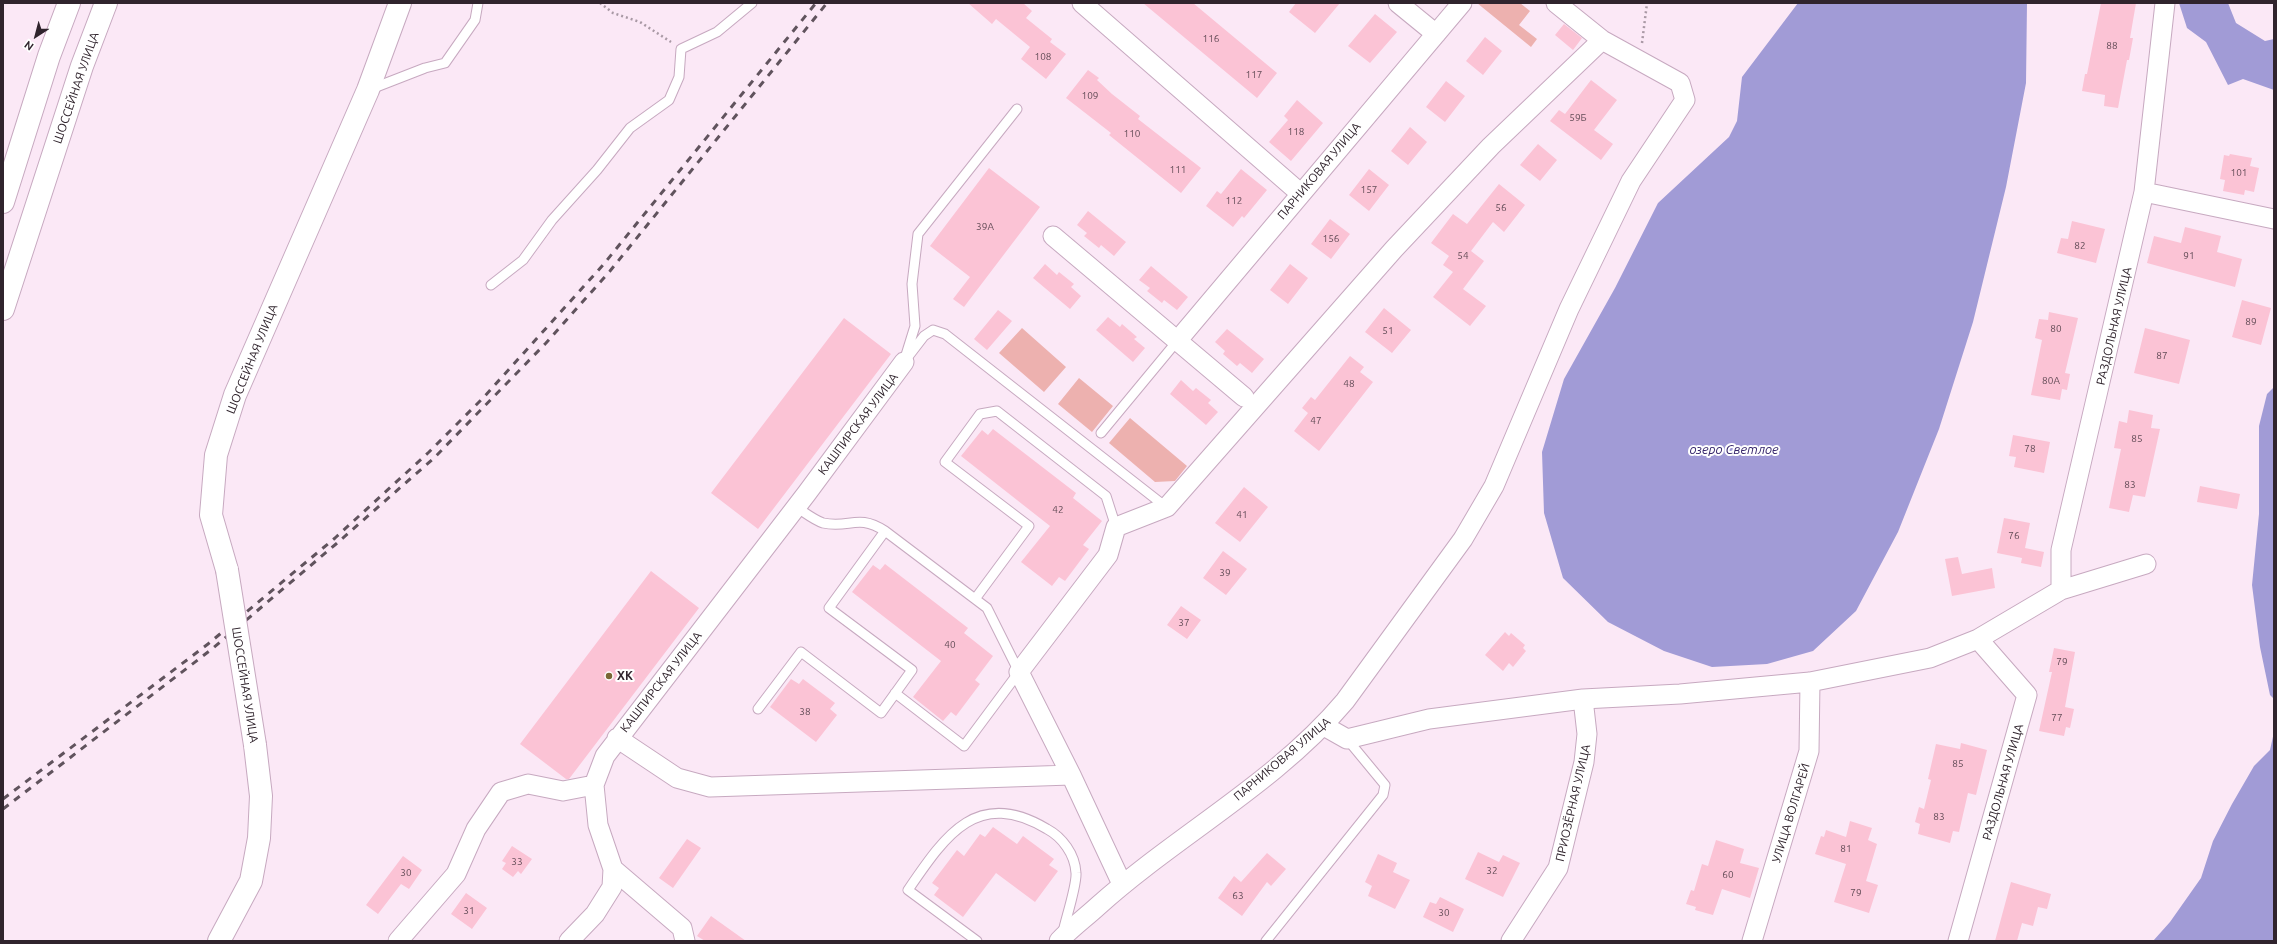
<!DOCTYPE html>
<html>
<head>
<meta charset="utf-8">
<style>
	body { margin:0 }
	#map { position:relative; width:2277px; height:944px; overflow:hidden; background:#fbe8f6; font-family:Ubuntu,sans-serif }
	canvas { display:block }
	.frame { position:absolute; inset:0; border:4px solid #30242d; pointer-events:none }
	.north { position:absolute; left:16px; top:16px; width:40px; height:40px; -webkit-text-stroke:3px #fff; paint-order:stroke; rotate:216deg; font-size:11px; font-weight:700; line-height:16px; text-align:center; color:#30242d }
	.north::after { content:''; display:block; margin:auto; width:14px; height:18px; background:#30242d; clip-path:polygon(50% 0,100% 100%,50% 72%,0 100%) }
</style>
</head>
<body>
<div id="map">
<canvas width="2277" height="944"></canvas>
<div class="frame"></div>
<div class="north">N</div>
</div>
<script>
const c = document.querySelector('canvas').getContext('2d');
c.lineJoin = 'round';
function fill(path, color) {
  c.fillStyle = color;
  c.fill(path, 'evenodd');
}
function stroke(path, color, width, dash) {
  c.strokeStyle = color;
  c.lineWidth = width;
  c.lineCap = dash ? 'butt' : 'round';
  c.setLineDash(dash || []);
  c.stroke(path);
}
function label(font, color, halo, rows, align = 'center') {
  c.font = font + ' Ubuntu,sans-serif';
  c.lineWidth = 4;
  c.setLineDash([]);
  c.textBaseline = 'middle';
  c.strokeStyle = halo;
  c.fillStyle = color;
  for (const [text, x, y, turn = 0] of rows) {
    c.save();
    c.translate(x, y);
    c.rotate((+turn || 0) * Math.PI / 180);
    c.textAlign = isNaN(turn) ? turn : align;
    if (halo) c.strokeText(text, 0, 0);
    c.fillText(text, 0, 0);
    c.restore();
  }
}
const green = new Path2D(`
	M1477 3H1520L1530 11 1519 25 1537 39 1531 47Z
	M1022 328 1066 367 1044 392 999 353Z
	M1079 378 1113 406 1092 432 1058 404Z
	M1130 418 1187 466 1175 481 1155 482 1109 443Z`);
const water = new Path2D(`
	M1798 3H2027L2026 83 2006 187 1973 322 1939 429 1898 532 1856 611 1813 651 1767 664 1712 667 1664 651 1608 622 1563 578 1544 513 1542 452 1564 379 1615 288 1658 203 1729 137 1737 121 1742 77Z
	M2179 3H2228L2236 23 2265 41 2274 39V90L2243 79 2228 85 2206 42 2187 28Z
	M2274 387V699L2270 695 2260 647 2252 585 2259 514V426L2267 394Z
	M2274 732V941H2153L2170 922 2201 878 2213 841 2232 804 2254 766 2270 750Z`);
const building = new Path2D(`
	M968 3H1023L1032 11 1026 18 1052 39 1050 42 1066 54 1046 79 1021 59 1030 47 996 19 992 24Z
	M1143 3H1193L1277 73 1257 98Z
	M1296 3H1340L1315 33 1289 12Z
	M2101 3H2136L2130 38H2133L2129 60H2127L2118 108 2104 106 2105 95 2082 91 2085 74H2087Z
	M1375 14 1397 32 1370 63 1348 46Z
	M1564 24 1582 38 1573 50 1555 35Z
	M1485 37 1502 51 1483 75 1466 61Z
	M1088 70 1099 78 1097 80 1112 94 1140 116 1138 119 1201 168 1181 193 1109 135 1111 133 1066 98Z
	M1591 80 1617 100 1594 130 1613 144 1601 160 1550 121 1559 110 1565 114Z
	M1446 81 1465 96 1445 122 1426 107Z
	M1297 100 1323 123 1291 161 1269 142 1288 120 1284 116Z
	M1410 127 1427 142 1408 165 1391 151Z
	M1538 144 1557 160 1540 181 1520 165Z
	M2230 154 2252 158 2250 166 2259 168 2254 192 2245 190 2244 195 2223 191 2225 180 2220 179 2224 155 2229 156Z
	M989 168 1040 207 964 307 953 299 970 277 930 246Z
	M1241 169 1267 190 1244 218 1242 216 1233 227 1206 206 1217 191 1221 194Z
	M1369 169 1389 185 1369 211 1349 195Z
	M1499 184 1525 205 1504 232 1493 222 1471 251 1484 261 1463 289 1486 306 1470 326 1433 297 1453 272 1443 265 1449 256 1431 243 1453 214 1467 224Z
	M1088 211 1126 242 1114 256 1101 245 1099 248 1084 236 1087 233 1077 225Z
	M1330 219 1350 234 1331 259 1311 244Z
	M2072 221 2105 229 2096 263 2057 253 2061 238 2068 239Z
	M2185 227 2221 236 2217 252 2242 259 2235 287 2147 263 2154 236 2181 243Z
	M1045 264 1057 275 1059 272 1074 284 1071 287 1081 296 1070 309 1033 278Z
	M1290 264 1308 278 1288 304 1270 290Z
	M1151 266 1188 297 1177 310 1164 300 1162 303 1147 291 1150 288 1139 280Z
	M2242 300 2271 308 2261 345 2232 337Z
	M1384 308 1411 330 1392 353 1365 332Z
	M998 310 1012 321 987 350 974 339Z
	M2049 312 2078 318 2065 373 2070 374 2067 390 2062 389 2060 400 2031 395 2042 340 2035 338 2039 319 2048 320Z
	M1108 317 1120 327 1122 324 1137 337 1134 339 1145 348 1133 362 1096 330Z
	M844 318 891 354 758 529 711 493Z
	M2145 328 2190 340 2179 384 2134 373Z
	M1227 329 1264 359 1252 373 1240 363 1237 366 1223 354 1225 351 1215 342Z
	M1350 356 1364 367 1360 372 1373 382 1319 451 1294 431 1308 413 1302 408 1311 397 1315 400Z
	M1181 380 1193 391 1196 388 1211 400 1208 403 1218 412 1206 425 1170 394Z
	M2129 410 2153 415 2151 428 2160 429 2145 497 2133 495 2129 512 2109 508 2121 449 2114 448 2119 421 2127 423Z
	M993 429 1076 493 1073 498 1102 521 1083 545 1089 549 1065 581 1059 577 1052 586 1021 562 1050 526 961 456 982 430 988 435Z
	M2013 435 2050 442 2044 473 2014 467 2016 457 2009 456Z
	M2200 486 2240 494 2237 509 2197 502Z
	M1244 487 1268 507 1240 542 1215 523Z
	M2004 518 2030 523 2025 548 2044 552 2041 567 2021 563 2022 558 1997 553Z
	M1223 551 1247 569 1226 595 1203 578Z
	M1958 557 1962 574 1992 568 1995 588 1952 596 1945 559Z
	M885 564 968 628 964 633 993 656 975 680 980 684 956 716 951 712 943 721 913 697 941 661 852 592 873 565 880 570Z
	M651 571 699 608 569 779H566L520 744Z
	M1181 606 1201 620 1187 639 1167 625Z
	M1505 632 1509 636 1511 633 1525 645 1523 648 1526 651 1513 667 1509 663 1503 671 1485 655Z
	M2054 648 2075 652 2065 707 2074 709 2070 728 2066 727 2064 736 2039 731 2052 672H2049Z
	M791 679 799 684 803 679 835 703 830 709 837 715 816 742 770 707Z
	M1961 743 1987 750 1976 795 1968 793 1959 832 1953 831 1950 843 1918 834 1920 824 1915 822 1919 807 1924 809 1931 780 1928 779 1936 744 1960 749Z
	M1850 821 1872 828 1868 840 1877 844 1866 881 1878 885 1869 913 1834 902 1846 864 1815 854 1821 836 1824 837 1826 830 1846 837Z
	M993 827 1017 844 1023 836 1054 859 1049 865 1058 871 1035 902 996 873 963 917 934 895 939 888 932 883 957 850 964 856 980 834 985 837Z
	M687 839 701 848 673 888 659 878Z
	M1716 840 1744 849 1740 863 1759 868 1750 898 1722 889 1713 915 1695 910 1696 907 1686 904 1691 890 1694 891 1702 864 1708 866Z
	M512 846 532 859 521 874 518 871 513 877 502 869 506 863 502 861Z
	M1478 852 1499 862 1503 855 1520 863 1503 897 1465 879Z
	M1267 853 1286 869 1271 886 1267 882 1242 916 1218 898 1234 876 1241 882Z
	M1378 854 1397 863 1393 872 1410 880 1395 909 1368 896 1372 886 1365 882Z
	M403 856 422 870 409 889 401 884 378 914 366 905Z
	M2011 882 2051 894 2047 909 2038 907 2033 926 2022 923 2017 941H1995Z
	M466 893 487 908 472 929 451 914Z
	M1440 897 1464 909 1453 932 1423 917 1430 902 1436 904Z
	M711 916 746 941H705L697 936Z`);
const path = new Path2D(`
	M600 3 613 13 640 22 671 42
	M1642 43 1647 3`);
const lane = new Path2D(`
	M371 89 425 68 445 63 475 20 478 3
	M491 285 523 260 552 220 597 170 630 128 669 100 679 77 681 49 717 32 752 3
	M906 355 915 326 912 284 918 234 1017 109
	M904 362 924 336 933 330 945 334 1166 507
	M1101 433 1178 340
	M796 507C804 512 814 520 823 523 850 529 857 513 885 531
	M975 599 1029 526 945 462 980 414 997 411 1106 496 1116 527
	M758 709 801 652 881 713 912 670 829 608 885 531 987 608 1019 672 964 746 895 693
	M977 941 908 890C945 836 977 787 1047 829 1062 837 1075 854 1076 873 1077 885 1066 918 1063 932
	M1266 941 1383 795 1385 785 1347 739`);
const street = new Path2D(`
	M1082 3 1300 193
	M1398 3 1436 34
	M2144 192 2165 3
	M1053 236 1244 397
	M1178 340 1462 3
	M2061 590V550L2144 192 2274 219
	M1324 726 1347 739 1429 719 1583 699 1680 694 1810 682 1930 658 1978 639 2061 590 2146 564
	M617 738 677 778 710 787 1071 775 1122 884
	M1071 775 1019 672 1108 555 1116 527 1167 507 1394 249 1491 146 1602 40
	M613 869 682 928 685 941
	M398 941 456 874 476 829 501 792 528 784 563 791 594 785
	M569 941 595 914 612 887 613 869 598 825 594 785 605 756 807 493 904 362
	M1059 941C1071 928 1085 918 1098 906 1177 835 1276 783 1345 701L1463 539 1494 486 1569 309 1631 181 1685 100 1680 83 1602 40 1556 3
	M1511 941 1558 868 1584 762 1587 734 1583 699
	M1752 941 1809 751 1810 682
	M1958 941 2027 695 1978 639`);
const secondary = new Path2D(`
	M227 570 211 515 216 455 235 395 368 90 400 3
	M219 941 251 881 259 838 261 796 255 745`);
const primary = new Path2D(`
	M3 202 49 56 69 3
	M3 309 82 66 106 3`);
const rail = new Path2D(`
	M3 799 208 644 335 538 429 452 484 397 603 265 816 3
	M3 809 212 649 336 544 434 458 546 343 610 271 827 3`);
const secondaryBridge = new Path2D(`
	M227 570 255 745`);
const markers = [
	[609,676,4,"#796635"]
];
const numberNames = [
	["116",1211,39],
	["88",2112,46],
	["108",1043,57],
	["117",1254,75],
	["109",1090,96],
	["59Б",1578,118],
	["118",1296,132],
	["110",1132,134],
	["111",1178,170],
	["101",2239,173],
	["157",1369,190],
	["112",1234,201],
	["56",1501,208],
	["39А",985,227],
	["156",1331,239],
	["82",2080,246],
	["54",1463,256],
	["91",2189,256],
	["89",2251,322],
	["80",2056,329],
	["51",1388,331],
	["87",2162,356],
	["80А",2051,381],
	["48",1349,384],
	["47",1316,421],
	["85",2137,439],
	["78",2030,449],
	["83",2130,485],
	["42",1058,510],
	["41",1242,515],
	["76",2014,536],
	["39",1225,573],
	["37",1184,623],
	["40",950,645],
	["79",2062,662],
	["38",805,712],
	["77",2057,718],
	["85",1958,764],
	["83",1939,817],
	["81",1846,849],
	["33",517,862],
	["32",1492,871],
	["30",406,873],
	["60",1728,875],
	["79",1856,893],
	["63",1238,896],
	["31",469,911],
	["30",1444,913]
];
const streetNames = [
	["ШОССЕЙНАЯ УЛИЦА",76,88,-71],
	["ПАРНИКОВАЯ УЛИЦА",1319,171,-50],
	["РАЗДОЛЬНАЯ УЛИЦА",2114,326,-77],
	["ШОССЕЙНАЯ УЛИЦА",252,359,-68],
	["КАШПИРСКАЯ УЛИЦА",858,424,-53],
	["КАШПИРСКАЯ УЛИЦА",661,682,-52],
	["ШОССЕЙНАЯ УЛИЦА",245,685,81],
	["ПАРНИКОВАЯ УЛИЦА",1282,759,-40],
	["РАЗДОЛЬНАЯ УЛИЦА",2003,782,-74],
	["ПРИОЗЁРНАЯ УЛИЦА",1573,803,-77],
	["УЛИЦА ВОЛГАРЕЙ",1791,813,-73]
];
const poiNames = [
	["ХК",617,676]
];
const waterNames = [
	["озеро Светлое",1734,450]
];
fill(green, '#edb1af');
fill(water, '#a19bd6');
fill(building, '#fbc3d5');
stroke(lane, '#c7a9c0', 11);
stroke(street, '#c7a9c0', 21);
stroke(secondary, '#c7a9c0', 24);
stroke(primary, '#c7a9c0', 24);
stroke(path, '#a999a5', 2.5, [2, 3]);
stroke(lane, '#fff', 9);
stroke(street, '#fff', 19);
stroke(secondary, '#fff', 22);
stroke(primary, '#fff', 22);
stroke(rail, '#60535d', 3, [7, 7]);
stroke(secondaryBridge, '#c7a9c0', 24, []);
stroke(secondaryBridge, '#fff', 22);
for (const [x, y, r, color] of markers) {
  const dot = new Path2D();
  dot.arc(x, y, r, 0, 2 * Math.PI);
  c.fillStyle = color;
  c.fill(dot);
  stroke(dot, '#fff', 1.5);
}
label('10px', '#634c57', null, numberNames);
label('12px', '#30242d', '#fff', streetNames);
label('bold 12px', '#30242d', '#fff', poiNames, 'left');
label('italic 13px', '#36266b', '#fff', waterNames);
</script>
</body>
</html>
